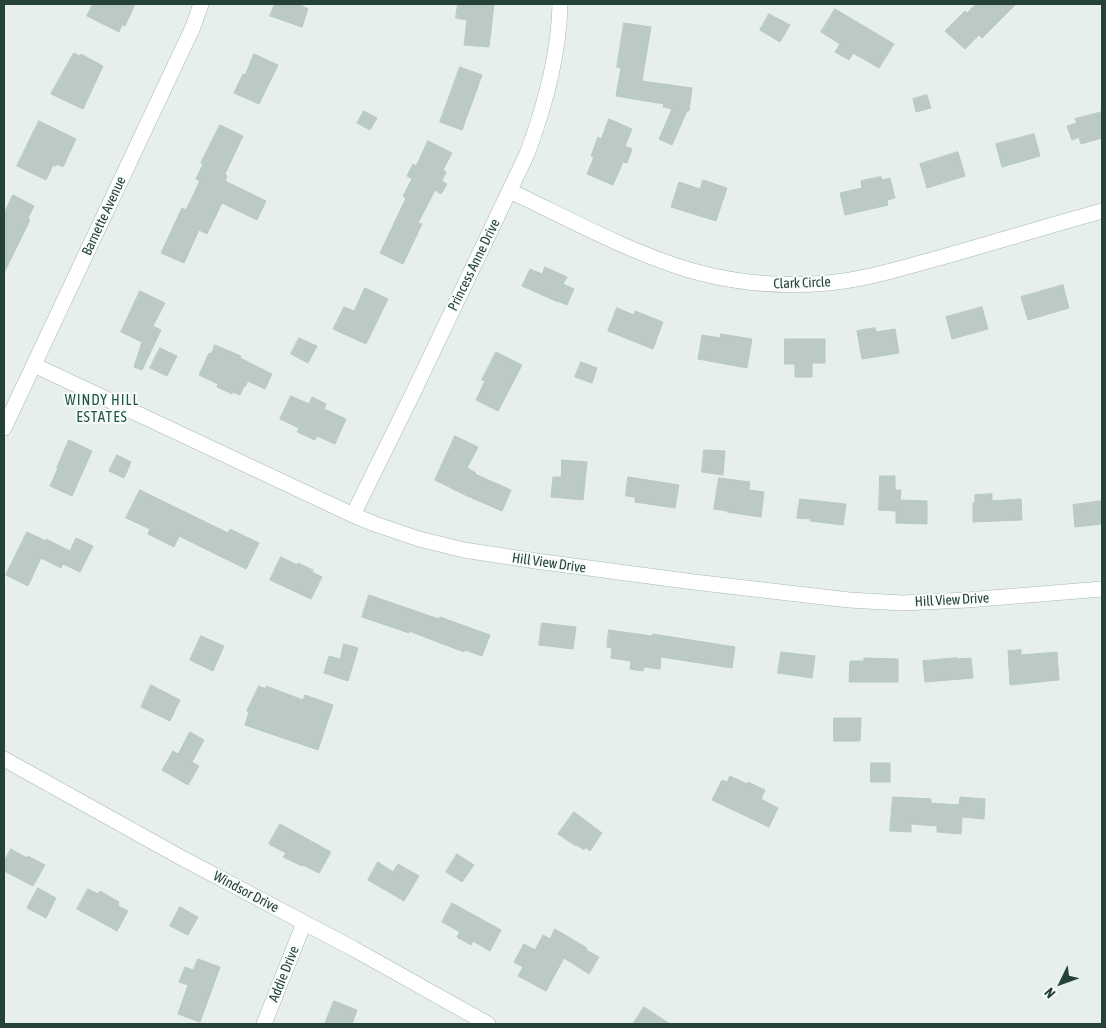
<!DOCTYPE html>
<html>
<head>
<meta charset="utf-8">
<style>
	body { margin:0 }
	#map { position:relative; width:1106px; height:1028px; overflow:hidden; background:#e6efeb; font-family:"Asap Condensed",sans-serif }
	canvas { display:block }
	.frame { position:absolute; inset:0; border:5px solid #24423a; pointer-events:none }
	.north { position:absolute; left:1036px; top:958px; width:50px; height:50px; -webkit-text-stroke:4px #f7fbf9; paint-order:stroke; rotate:228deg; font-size:14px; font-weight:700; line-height:20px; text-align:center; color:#24423a }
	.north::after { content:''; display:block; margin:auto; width:18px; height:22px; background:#24423a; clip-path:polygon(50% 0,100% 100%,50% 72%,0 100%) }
</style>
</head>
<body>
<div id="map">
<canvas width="1106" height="1028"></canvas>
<div class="frame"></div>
<div class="north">N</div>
</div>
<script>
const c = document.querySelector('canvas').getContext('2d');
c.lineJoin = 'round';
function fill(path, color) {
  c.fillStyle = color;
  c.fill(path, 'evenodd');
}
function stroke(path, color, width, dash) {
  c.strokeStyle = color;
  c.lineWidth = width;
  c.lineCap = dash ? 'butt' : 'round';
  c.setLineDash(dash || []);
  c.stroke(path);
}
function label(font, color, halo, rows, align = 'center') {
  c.font = font + ' "Asap Condensed",sans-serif';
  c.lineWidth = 4;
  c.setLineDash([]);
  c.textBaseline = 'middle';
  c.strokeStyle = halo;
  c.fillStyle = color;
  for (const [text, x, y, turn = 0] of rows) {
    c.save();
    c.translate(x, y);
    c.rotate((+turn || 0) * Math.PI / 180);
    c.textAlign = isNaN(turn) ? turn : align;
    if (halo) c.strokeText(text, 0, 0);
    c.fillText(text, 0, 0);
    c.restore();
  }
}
const building = new Path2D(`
	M93 4H135L125 26 122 25 119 32 87 16Z
	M275 4H303L302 6 308 9 302 27 270 16Z
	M458 4H494L489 47 464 45 467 20 456 18Z
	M976 4H1016L982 38 979 35 965 49 945 31 965 11 967 13Z
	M835 9 894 44 879 68 853 53 849 60 835 52 840 44 821 32Z
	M769 14 790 25 780 42 760 30Z
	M624 23 651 27 642 81 692 88 689 111H687L672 145 659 139 672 109 663 107 664 104 616 96 621 68 617 67Z
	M74 53 80 56 81 54 103 66 83 109 51 94Z
	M254 54 278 65 259 104 234 93 243 74 245 75Z
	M460 67 482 75 462 130 440 122Z
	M927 95 931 108 916 112 913 99Z
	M364 111 377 118 370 130 357 123Z
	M1102 112V138L1081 144 1079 137 1072 140 1067 126 1077 123 1075 119Z
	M609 119 632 129 625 146 632 149 627 163 623 162 613 185 587 174 594 157 591 156 598 137 601 139Z
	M39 121 76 139 63 167 57 164 56 166 53 165 46 180 17 166Z
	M220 125 243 136 225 174 227 176 225 181 266 201 257 220 222 203 207 234 199 230 184 263 161 253 182 208 186 210 200 181 196 179 203 164 201 163Z
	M1034 134 1040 156 1002 167 996 144Z
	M428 141 452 153 443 170 446 172 442 181 447 184 441 194 435 190 418 223 422 224 403 264 380 253 406 198 403 196 412 179 407 176 413 164 416 166Z
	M958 152 965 176 927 188 920 164Z
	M881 177 882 180 890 178 895 198 887 200 888 205 845 215 840 193 862 188 861 181Z
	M703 180 727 188 716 221 671 207 679 182 700 189Z
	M13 195 34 206 28 218 30 220 4 273V214Z
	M545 267 567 277 563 284 574 289 567 305 558 301V302L522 286 530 269 542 274Z
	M1063 285 1069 308 1028 320 1021 297Z
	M365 288 388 299 366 344 333 329 344 307 354 311Z
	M140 291 165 303 153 326 161 330 142 370 134 367 142 342 121 332Z
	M982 307 988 329 952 339 946 317Z
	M617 308 634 315 635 311 663 322 653 349 608 331Z
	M875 328 876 332 895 329 899 353 862 359 857 331Z
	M721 334 752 339 747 368 698 359 702 335 720 338Z
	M299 338 317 346 308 363 291 354Z
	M785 339H825V363H812V377H795V364H785Z
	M215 345 241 356 240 358 272 374 265 389 248 381 245 387 244 386 240 395 233 392 232 394 217 387 218 384 199 375 209 353 211 354Z
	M160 348 177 356 167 376 150 368Z
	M496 352 522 365 498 411 476 400 485 381 482 380Z
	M581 362 597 368 592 383 575 377Z
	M291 396 309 404 312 397 326 404 324 409 346 419 335 444 317 436 315 440 297 432 299 428 280 419Z
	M455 436 478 447 467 468 476 473 475 474 511 490 502 511 465 495 435 480Z
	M69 440 92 451 72 496 50 486 58 468H57Z
	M704 450 725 451 723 475 702 472Z
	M117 455 131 462 124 478 109 471Z
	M562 460 587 462 583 500 551 497 553 477H561Z
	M880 476H895V490H901L900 500 927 501V524L896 523V511L879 510Z
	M628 477 679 485 675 508 635 502V497L626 496Z
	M719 478 750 482 749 490 764 492 761 517 727 512V511L714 509Z
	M140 490 228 533 230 529 259 543 246 569 179 536 174 547 148 534 150 529 126 518Z
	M992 494V501L1021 499 1022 520 973 522V503H975V495Z
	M800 499 846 504 843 525 810 521 811 519 797 518Z
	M1102 501V524L1075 527 1073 505Z
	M27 532 46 541V539L70 551 76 538 93 546 80 572 63 564 61 568 41 558 28 586 6 575Z
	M281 557 297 565 298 563 313 570 312 572 322 577 311 599 270 580Z
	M369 595 439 619 440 617 490 635 482 656 465 650 464 652 409 631V633L362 617Z
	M542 623 576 627 573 649 539 645Z
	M609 630 652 636 653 634 735 647 732 668 661 657 660 669 644 667 643 671 630 669 631 661 611 658 612 648 607 647Z
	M201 636 224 646 213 671 190 660Z
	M344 644 358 648 348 681 324 673 329 656 340 659Z
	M1021 650V655L1057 652 1059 680 1010 685 1008 651Z
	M781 652 815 656 812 678 778 673Z
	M864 658 898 659V682H849L850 661H864Z
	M957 658V659L971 658 973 678 925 682 923 661Z
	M151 685 180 700 170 721 141 707Z
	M259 686 266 689V686L303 700 305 695 333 705 318 750 245 725 249 712 247 711Z
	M834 718H861L860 741H834Z
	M190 732 204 740 192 762 199 766 188 785 162 770 173 751 178 754Z
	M871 763H890V782H871Z
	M730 776 747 784 748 782 765 790 761 799 778 808 769 827 712 800 722 780 727 782Z
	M893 797 931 799V803L959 805 960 797 985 799 984 819 962 817 961 834 937 832V826L911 824V832L890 831Z
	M574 812 602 833 590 851 585 847 584 850 577 845 576 846 558 834Z
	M280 824 331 852 319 873 303 865 302 866 283 857 286 853 269 844Z
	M11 849 27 858 28 856 45 865 33 886 4 871V862Z
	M457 854 474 865 462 882 446 872Z
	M378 862 393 872 398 864 419 876 404 901 368 880Z
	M38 888 56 898 46 918 27 908Z
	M88 889 98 894 100 891 119 902 118 906 128 911 117 931 77 909Z
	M452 903 501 930 490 951 473 941 471 945 457 937 460 932 442 922Z
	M180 907 198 917 188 935 170 926Z
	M555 929 587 948 586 950 599 957 589 974 564 958 546 991 518 976 523 967 514 962 524 944 535 950 543 935 550 939Z
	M198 959 220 967 200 1022 178 1014 188 985 179 982 185 967 193 970Z
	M334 1001 357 1010 352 1024H325Z
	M644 1007 670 1024H633Z`);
const minor = new Path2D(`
	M510 191C567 218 625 250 686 269 732 283 781 287 828 283 862 280 895 270 928 261 986 245 1044 227 1102 211
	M34 365 353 515 375 524 419 539 464 550 536 561 694 582 849 600 902 603 967 600 1102 589
	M4 428 193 27 201 4
	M353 515 414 391 527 154C545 106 559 56 560 4
	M4 759 180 857 354 949 488 1024
	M264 1024 304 923`);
const streetNames = [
	["Barnette Avenue",104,216,-65],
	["Princess Anne Drive",474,265,-64],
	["Clark Circle",802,283,-2],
	["Hill View Drive",549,563,8],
	["Hill View Drive",952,600,-3],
	["Windsor Drive",246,892,28],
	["Addie Drive",284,974,-68]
];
const neighbourhoodNames = [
	["WINDY HILL",102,400],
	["ESTATES",102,417]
];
fill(building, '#bbcac4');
stroke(building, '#b8c9c2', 1);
stroke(minor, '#a8b8b2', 16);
stroke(minor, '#fff', 15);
label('14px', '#24423a', '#f7fbf9', streetNames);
c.letterSpacing = '1px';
label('15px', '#1f5548', '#f7fbf9', neighbourhoodNames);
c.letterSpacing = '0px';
</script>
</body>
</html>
